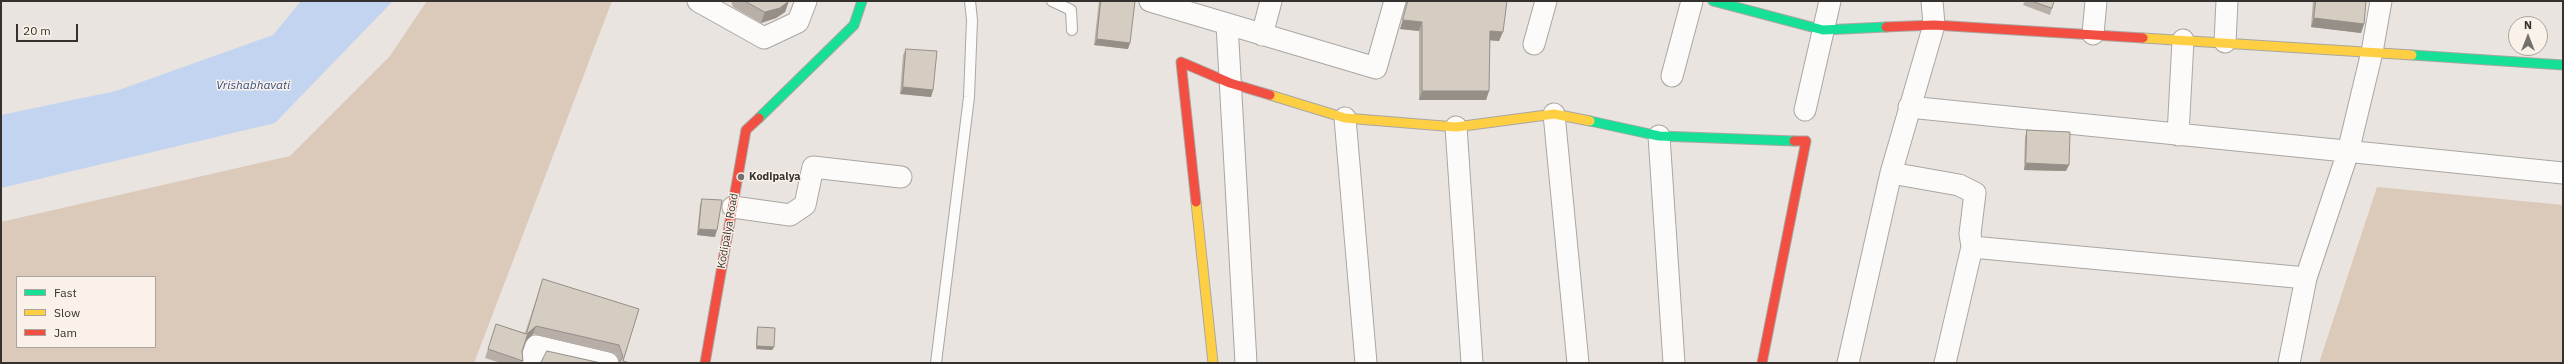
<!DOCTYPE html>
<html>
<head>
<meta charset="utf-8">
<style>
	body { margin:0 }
	#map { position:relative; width:2564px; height:364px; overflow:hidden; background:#e9e4df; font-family:"IBM Plex Sans",sans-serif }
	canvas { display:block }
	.frame { position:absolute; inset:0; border:2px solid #35312e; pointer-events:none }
	.legend { position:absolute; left:16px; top:276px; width:140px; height:72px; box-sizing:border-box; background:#faf1e8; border:1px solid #aba49e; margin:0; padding:5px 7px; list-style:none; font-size:12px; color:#35312e }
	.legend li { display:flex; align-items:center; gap:8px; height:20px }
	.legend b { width:20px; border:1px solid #aba49e }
	.north { position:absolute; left:2508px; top:16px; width:40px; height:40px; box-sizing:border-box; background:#faf1e8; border:1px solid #aba49e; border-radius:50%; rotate:0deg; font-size:11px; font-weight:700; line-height:16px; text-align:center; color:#35312e }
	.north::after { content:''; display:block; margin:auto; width:14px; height:18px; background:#74706c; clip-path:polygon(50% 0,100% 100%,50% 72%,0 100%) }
	.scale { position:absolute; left:16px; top:24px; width:62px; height:18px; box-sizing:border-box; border:2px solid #35312e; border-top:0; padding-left:5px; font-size:12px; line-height:14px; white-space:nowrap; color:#35312e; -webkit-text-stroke:3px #faf1e8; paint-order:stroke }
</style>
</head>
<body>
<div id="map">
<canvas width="2564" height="364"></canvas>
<div class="frame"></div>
<ul class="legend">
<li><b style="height:5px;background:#16e098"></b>Fast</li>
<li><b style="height:5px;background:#ffcf43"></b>Slow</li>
<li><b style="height:5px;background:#f24e42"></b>Jam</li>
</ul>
<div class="north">N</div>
<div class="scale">20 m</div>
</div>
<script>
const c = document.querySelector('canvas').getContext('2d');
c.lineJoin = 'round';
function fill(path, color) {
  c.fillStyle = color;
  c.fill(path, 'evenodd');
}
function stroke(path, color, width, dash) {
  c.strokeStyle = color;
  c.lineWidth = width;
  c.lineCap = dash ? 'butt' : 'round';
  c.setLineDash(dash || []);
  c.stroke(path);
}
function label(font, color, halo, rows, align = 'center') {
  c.font = font + ' "IBM Plex Sans",sans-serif';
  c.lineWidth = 3;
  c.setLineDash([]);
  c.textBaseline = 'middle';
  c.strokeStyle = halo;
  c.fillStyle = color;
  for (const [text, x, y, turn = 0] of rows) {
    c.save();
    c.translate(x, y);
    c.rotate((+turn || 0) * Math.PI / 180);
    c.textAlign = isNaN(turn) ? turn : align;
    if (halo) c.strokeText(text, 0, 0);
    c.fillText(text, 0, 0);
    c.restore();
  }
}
const green = new Path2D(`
	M427 1H612L474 363H1V222L290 156 390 56ZM17 277H155V347H17Z
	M2377 187 2563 205V363H2319Z`);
const water = new Path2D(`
	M301 1H393L275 123 1 188V115L116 91 273 35Z`);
const lane = new Path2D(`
	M1052 1 1071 10 1072 30
	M936 363 969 97 972 20 970 1`);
const street = new Path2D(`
	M698 1 764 38 798 22 806 1
	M1150 1 1376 68 1395 1
	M1227 24 1246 363
	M2093 34 2096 1
	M1262 35 1271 1
	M2225 42 2227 1
	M1534 44 1546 1
	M1672 76 1692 1
	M1909 107 2563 173
	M1805 110 1830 1
	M1554 114 1578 363
	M1345 118 1366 363
	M1456 127 1472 363
	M2178 135 2183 40
	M1659 136 1674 363
	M1891 173 1959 185 1975 193 1970 234 1972 247 2306 278 2348 152 2372 52 2381 1
	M733 207 790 215 805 205 813 167 901 177
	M530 363 536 346 608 363
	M1848 363 1891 173 1934 25 1932 1
	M1945 363 1972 247
	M2289 363 2306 278`);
const fast = new Path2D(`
	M1713 1 1823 30 1886 27
	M2412 55 2563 65
	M759 118 854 25 862 1
	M1590 121 1659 136 1794 141`);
const slow = new Path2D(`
	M2143 38 2412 55
	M1270 95 1345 118 1456 127 1554 114 1590 121
	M1196 202 1213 363`);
const jam = new Path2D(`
	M1886 27 1934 25 2143 38
	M1196 202 1181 62 1230 83 1270 95
	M705 363 746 130 759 118
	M1762 363 1806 141H1794`);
const wall = new Path2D(`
	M731 1H789L785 12 776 18 761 23 733 7Z
	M1099 1H1135L1128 49 1094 45Z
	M1406 1H1507L1499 41 1490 40 1489 91 1486 100H1419V31L1400 29 1407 4Z
	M2025 1H2054L2050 15 2023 5Z
	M2313 1H2366L2364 24 2361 33 2311 27Z
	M906 49 933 90 931 97 900 94 903 55Z
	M2027 130 2066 171 2024 170 2025 137Z
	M702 199 715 237 697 235 700 205Z
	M543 279 639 309 623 361 619 363 616 354 533 334 525 342 522 351 523 361 522 363H501L485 358 496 324 525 333Z
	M758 327 774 347 772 350 756 349 757 331Z`);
const shadedWall = new Path2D(`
	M789 1 785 12 776 18 761 23 765 12Z
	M2314 18 2364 24 2361 33 2311 27Z
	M1403 20 1422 22 1419 31 1400 29Z
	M1490 31 1503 32 1499 41 1486 40Z
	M1097 39 1130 43 1128 49 1094 45Z
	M903 87 933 90 931 97 900 94Z
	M1422 91H1489L1486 100H1419Z
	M2026 163 2069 165 2066 171 2024 170Z
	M699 229 717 230 715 237 697 235Z
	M536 326 533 334 525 342 528 333Z
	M757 346 774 347 772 350 756 349Z`);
const building = new Path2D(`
	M745 1H789L780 8 765 12Z
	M1101 1H1135L1130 43 1097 39Z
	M1408 1H1507L1503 32 1490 31 1489 91H1422V22L1403 20Z
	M2032 1H2054L2052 8Z
	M2316 1H2366L2364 24 2314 18Z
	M906 49 937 51 933 90 903 87Z
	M2027 130 2070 132 2069 165 2026 163Z
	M702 199 722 200 717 230 699 229Z
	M543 279 639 309 623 361 630 363H619L623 357 619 345 536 326 528 333 522 351 523 361 488 349 496 324 526 334Z
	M758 327 775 328 774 347 757 346Z
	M547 351 601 363H541Z`);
const markers = [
	[741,177,4,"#74706c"]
];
const poiNames = [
	["Kodipalya",749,177]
];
const streetNames = [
	["Kodipalya Road",728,231,-80]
];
const waterNames = [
	["Vrishabhavati",253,86]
];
fill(green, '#dbc9b9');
fill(water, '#c3d4f1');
stroke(lane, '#aaa6a2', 12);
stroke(street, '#aaa6a2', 23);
stroke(fast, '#aaa6a2', 11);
stroke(slow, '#aaa6a2', 11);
stroke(jam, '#aaa6a2', 11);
stroke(lane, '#fcfbfa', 10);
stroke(street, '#fcfbfa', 21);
stroke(fast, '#16e098', 9);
stroke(slow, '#ffcf43', 9);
stroke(jam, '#f24e42', 9);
fill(wall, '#b7afa7');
fill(shadedWall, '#958f88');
fill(building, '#d5ccc2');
stroke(building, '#958f88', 1);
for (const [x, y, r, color] of markers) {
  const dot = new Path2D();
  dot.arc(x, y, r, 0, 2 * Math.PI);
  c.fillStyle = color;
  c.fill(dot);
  stroke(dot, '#faf1e8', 1.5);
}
label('bold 11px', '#35312e', '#faf1e8', poiNames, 'left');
label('11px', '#35312e', '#faf1e8', streetNames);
label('italic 12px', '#315087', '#faf1e8', waterNames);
</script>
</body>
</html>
